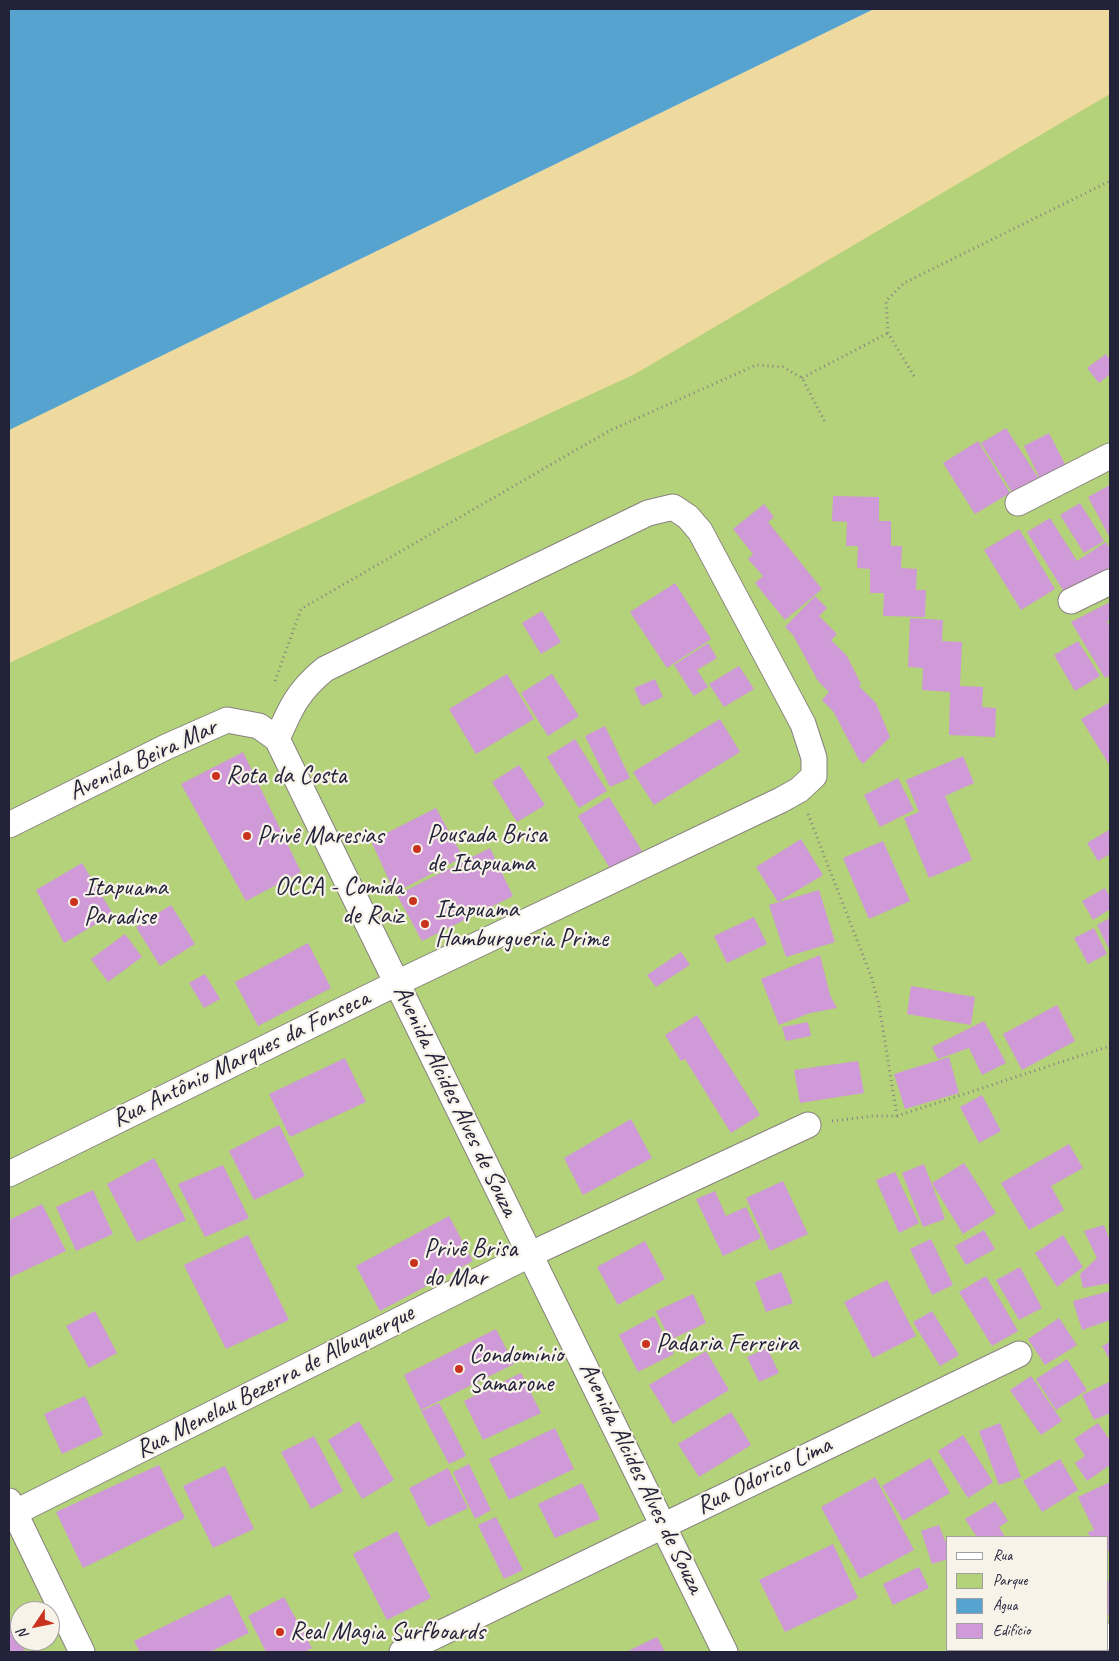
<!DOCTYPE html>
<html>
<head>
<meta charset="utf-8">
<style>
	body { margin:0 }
	#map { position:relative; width:1119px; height:1661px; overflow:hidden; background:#ece2c3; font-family:Caveat,sans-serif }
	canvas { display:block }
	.frame { position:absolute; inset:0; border:10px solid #22223b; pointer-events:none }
	.legend { position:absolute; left:946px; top:1536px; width:162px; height:115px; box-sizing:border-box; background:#f7f3e8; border:1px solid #a29fa3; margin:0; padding:6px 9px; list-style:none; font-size:15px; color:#22223b }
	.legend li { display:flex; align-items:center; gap:10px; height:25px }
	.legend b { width:25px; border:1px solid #a29fa3 }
	.north { position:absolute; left:10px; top:1601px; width:50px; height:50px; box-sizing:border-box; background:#f7f3e8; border:1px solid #a29fa3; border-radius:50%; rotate:236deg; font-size:14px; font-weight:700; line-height:20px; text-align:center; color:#22223b }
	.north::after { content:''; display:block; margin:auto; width:18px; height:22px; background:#c8321e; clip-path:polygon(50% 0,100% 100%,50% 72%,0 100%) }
</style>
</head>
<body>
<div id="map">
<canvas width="1119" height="1661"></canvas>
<div class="frame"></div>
<ul class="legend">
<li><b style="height:6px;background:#fff"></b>Rua</li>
<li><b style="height:14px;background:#b4d27a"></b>Parque</li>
<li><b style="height:14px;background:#57a3cf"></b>Água</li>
<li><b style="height:14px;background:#d099d8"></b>Edifício</li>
</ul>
<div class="north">N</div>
</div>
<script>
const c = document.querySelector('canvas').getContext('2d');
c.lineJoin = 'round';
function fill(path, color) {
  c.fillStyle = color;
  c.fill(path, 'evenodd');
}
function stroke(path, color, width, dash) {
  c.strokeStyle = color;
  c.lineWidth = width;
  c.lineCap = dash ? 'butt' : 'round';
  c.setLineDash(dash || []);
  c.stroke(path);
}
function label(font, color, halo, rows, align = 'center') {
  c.font = font + ' Caveat,sans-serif';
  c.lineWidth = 4.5;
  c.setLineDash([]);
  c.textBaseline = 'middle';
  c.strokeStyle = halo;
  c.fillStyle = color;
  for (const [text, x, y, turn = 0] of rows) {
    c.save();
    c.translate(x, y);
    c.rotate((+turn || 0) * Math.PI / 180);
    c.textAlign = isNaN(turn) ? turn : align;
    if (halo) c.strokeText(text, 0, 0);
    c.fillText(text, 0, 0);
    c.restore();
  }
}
const green = new Path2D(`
	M1110 9V1652H9V417ZM948 1537H1108V1650H948ZM20 1611H50V1641H20Z`);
const sand = new Path2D(`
	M874 9H1110V94L635 374 9 663V430Z`);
const water = new Path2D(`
	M9 9H874L9 430Z`);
const building = new Path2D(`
	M1106 354 1110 360V374L1099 383 1087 368Z
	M1006 428 1039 479 1014 495 981 443Z
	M1049 433 1068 470 1042 483 1024 446Z
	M978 441 1010 493 975 514 943 463Z
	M1110 485V538L1088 497Z
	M833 496 879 497V521H891V546H902L901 568 917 569 916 590H926L925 617 883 616 884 593H870V569L857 568 858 546H846L847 522 832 521Z
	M1080 503 1104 541 1084 553 1060 515Z
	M764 504 774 517 768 522 822 589 785 620 755 583 763 576 748 559 753 554 733 529Z
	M1050 518 1077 561 1106 542 1110 549V567L1066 595 1027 532Z
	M1019 529 1055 589 1021 610 984 550Z
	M675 583 711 639 667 668 630 612Z
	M815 596 827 608 819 616 837 634 831 640 847 656 861 684 859 686 876 703 890 737 863 764 858 758 833 711 822 700 829 692 818 681 793 635 785 627Z
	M1110 602V619L1107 621 1110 628V675L1105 678 1071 622Z
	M542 611 561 642 541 654 522 623Z
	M910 618 943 620 942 641 962 642 960 686 983 687 982 707 996 708 995 737 949 735 950 692 922 690 923 668 908 667Z
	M1078 641 1100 676 1075 691 1054 655Z
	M708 643 717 658 697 670 708 687 694 696 674 665Z
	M739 666 754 689 724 707 709 684Z
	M507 674 534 719 476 754 449 709Z
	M552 674 579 716 548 736 521 693Z
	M655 679 663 697 642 706 634 688Z
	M1110 702V766L1081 719Z
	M720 719 740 752 654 805 633 772Z
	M605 726 630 778 610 787 585 736Z
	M575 739 607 791 579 808 547 757Z
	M243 752 301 872 246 901 181 784Z
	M963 756 974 783 945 796 972 860 929 878 904 818 919 812 906 780Z
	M519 765 545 805 517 822 492 782Z
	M898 778 914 810 880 827 864 795Z
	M609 797 642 851 611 870 578 816Z
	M436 808 463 857 395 893 371 841Z
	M1109 830 1110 854 1098 861 1087 843Z
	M801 839 823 875 778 902 756 867Z
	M883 841 910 901 869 919 843 858Z
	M490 848 513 896 422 941 397 895Z
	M82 863 113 914 64 943 36 890Z
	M1105 888 1110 897V909L1093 920 1082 901Z
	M819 890 835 942 786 957 769 905Z
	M171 905 195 944 160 966 136 927Z
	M754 917 767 944 727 963 714 936Z
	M1110 918V951L1097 925Z
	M1094 928 1107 954 1088 964 1074 938Z
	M125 934 142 957 108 982 91 959Z
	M308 943 331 988 258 1026 235 982Z
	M681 952 690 965 656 987 647 975Z
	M820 955 830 995 837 1008 810 1013 779 1025 761 979Z
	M205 974 220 999 204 1008 189 983Z
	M911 986 975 997 971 1025 907 1014Z
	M1057 1005 1075 1041 1022 1070 1003 1034Z
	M697 1015 760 1115 731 1133 685 1059 681 1061 665 1035Z
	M984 1021 1006 1063 982 1075 969 1048 938 1059 932 1047Z
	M808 1022 811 1036 786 1041 782 1027Z
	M949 1057 959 1093 905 1109 894 1074Z
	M345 1058 366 1102 290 1137 269 1094Z
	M858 1061 864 1093 800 1103 794 1070Z
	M982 1095 1001 1131 979 1143 960 1107Z
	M631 1119 652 1158 583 1195 564 1158Z
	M279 1125 305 1176 254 1200 229 1151Z
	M1069 1144 1083 1168 1051 1186 1064 1210 1029 1230 1001 1183Z
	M154 1158 186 1220 137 1242 107 1184Z
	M964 1163 996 1213 963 1234 932 1183Z
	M924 1164 945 1219 923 1227 902 1173Z
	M223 1165 249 1218 205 1237 178 1184Z
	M895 1172 919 1223 899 1233 876 1180Z
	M783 1181 808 1234 770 1251 746 1198Z
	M93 1190 113 1234 76 1251 56 1207Z
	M715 1191 726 1216 746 1207 761 1238 723 1256 696 1199Z
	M42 1204 66 1251 9 1278V1220Z
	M449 1216 473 1261 380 1311 356 1266Z
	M1104 1225 1110 1241V1283L1083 1288 1080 1274 1097 1258 1084 1231Z
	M984 1230 995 1249 966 1265 955 1246Z
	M248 1235 289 1320 226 1349 184 1265Z
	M1063 1235 1083 1267 1057 1287 1035 1253Z
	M931 1239 953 1285 932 1295 910 1249Z
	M645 1241 665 1279 618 1305 597 1267Z
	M1020 1267 1042 1308 1019 1320 996 1280Z
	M781 1272 793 1303 766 1312 755 1282Z
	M986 1276 1018 1331 992 1346 959 1292Z
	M887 1280 916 1336 873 1358 844 1302Z
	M1110 1291V1320L1082 1330 1073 1301Z
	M693 1294 706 1323 670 1340 656 1311Z
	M95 1311 117 1353 89 1368 66 1326Z
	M932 1311 959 1355 940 1366 913 1322Z
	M654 1316 674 1354 638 1372 619 1335Z
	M1059 1318 1077 1345 1045 1365 1028 1339Z
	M496 1329 514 1364 421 1410 404 1375Z
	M1110 1342V1360L1102 1346Z
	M767 1348 779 1373 759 1382 747 1357Z
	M706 1351 729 1390 673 1424 649 1385Z
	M1067 1359 1087 1390 1056 1410 1036 1379Z
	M521 1373 541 1413 483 1440 464 1401Z
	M1031 1376 1062 1421 1041 1435 1010 1390Z
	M1109 1382 1110 1413 1094 1420 1082 1395Z
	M85 1396 103 1435 62 1454 44 1414Z
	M439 1403 466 1456 449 1464 421 1411Z
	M731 1412 751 1445 699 1477 678 1444Z
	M359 1421 394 1480 362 1499 328 1440Z
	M1000 1423 1021 1477 999 1485 979 1431Z
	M1098 1423 1110 1440V1465L1087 1481 1075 1463 1085 1456 1074 1439Z
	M555 1428 574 1469 509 1500 489 1459Z
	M963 1435 993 1482 968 1498 938 1451Z
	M314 1436 343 1491 311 1509 281 1452Z
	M930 1458 950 1493 903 1521 882 1486Z
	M1060 1459 1078 1490 1042 1512 1023 1481Z
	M469 1464 491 1510 475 1519 453 1472Z
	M159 1465 185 1518 83 1568 56 1512Z
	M225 1466 254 1529 213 1548 183 1486Z
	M448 1468 468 1508 428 1527 409 1488Z
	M875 1477 914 1550 860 1579 821 1507Z
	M1110 1482V1550L1108 1551V1537H1090L1088 1532 1094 1530 1078 1497Z
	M582 1483 600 1519 555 1538 538 1504Z
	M995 1501 1008 1521 999 1527 1005 1537H977L965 1519Z
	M496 1517 523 1570 504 1579 478 1525Z
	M939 1525 948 1549V1559L932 1564 921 1531Z
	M397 1531 431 1598 387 1620 353 1554Z
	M833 1544 858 1598 785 1632 759 1580Z
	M919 1567 929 1588 893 1605 883 1584Z
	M1110 1581V1614L1108 1615V1582Z
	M230 1594 249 1633 210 1652H140L134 1641Z
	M284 1597 312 1648 304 1652H266L248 1616Z
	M9 1619 25 1652H9Z
	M657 1637 665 1652H626Z`);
const path = new Path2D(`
	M914 376 888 333 886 301 904 283 1110 181
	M802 378 888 333
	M275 681 301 609 609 431 756 365 783 367 802 378 826 424
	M808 814 871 976 879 1005 897 1116
	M832 1121 873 1116H897L1110 1046`);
const minor = new Path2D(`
	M1018 503 1110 456
	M1071 601 1110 582
	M9 825 166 747 227 720 259 726 277 739 725 1652
	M9 1174 397 983 781 800 799 790 814 776V758L803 724 700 531 688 517 673 507 648 513 325 669C298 691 291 707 277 739
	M9 1501 82 1652
	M14 1513 531 1254 808 1125
	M1108 1637 1110 1636
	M402 1652 1019 1354
	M1075 1652 1080 1650`);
const markers = [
	[216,776,5,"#c8321e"],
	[247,836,5,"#c8321e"],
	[417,849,5,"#c8321e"],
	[413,901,5,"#c8321e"],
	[74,902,5,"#c8321e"],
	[425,924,5,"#c8321e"],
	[414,1263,5,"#c8321e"],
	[646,1344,5,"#c8321e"],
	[459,1369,5,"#c8321e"],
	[280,1632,5,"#c8321e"]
];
const streetNames = [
	["Avenida Beira Mar",143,760,-25],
	["Rua Antônio Marques da Fonseca",241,1059,-26],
	["Avenida Alcides Alves de Souza",455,1101,64],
	["Rua Menelau Bezerra de Albuquerque",275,1382,-27],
	["Rua Odorico Lima",764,1476,-26],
	["Avenida Alcides Alves de Souza",641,1478,64]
];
const poiNames = [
	["Rota da Costa",226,776],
	["Pousada Brisa",427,835],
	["de Itapuama",427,864],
	["Privê Maresias",257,836],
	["OCCA - Comida",403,887,"right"],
	["de Raiz",403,916,"right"],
	["Itapuama",84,888],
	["Paradise",84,917],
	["Itapuama",435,910],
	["Hamburgueria Prime",435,939],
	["Privê Brisa",424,1249],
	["do Mar",424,1278],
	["Padaria Ferreira",656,1344],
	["Condomínio",469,1355],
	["Samarone",469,1384],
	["Real Magia Surfboards",290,1632]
];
fill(green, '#b4d27a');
fill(sand, '#eeda9e');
fill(water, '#57a3cf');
fill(building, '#d099d8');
stroke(minor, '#87827f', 27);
stroke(path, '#87827f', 3, [1, 4]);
stroke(minor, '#fff', 25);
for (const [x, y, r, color] of markers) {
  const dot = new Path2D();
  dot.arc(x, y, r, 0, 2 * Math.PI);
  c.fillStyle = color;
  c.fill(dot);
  stroke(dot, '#f7f3e8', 2);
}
label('25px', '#22223b', '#f7f3e8', streetNames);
label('25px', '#22223b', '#f7f3e8', poiNames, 'left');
</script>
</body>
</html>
